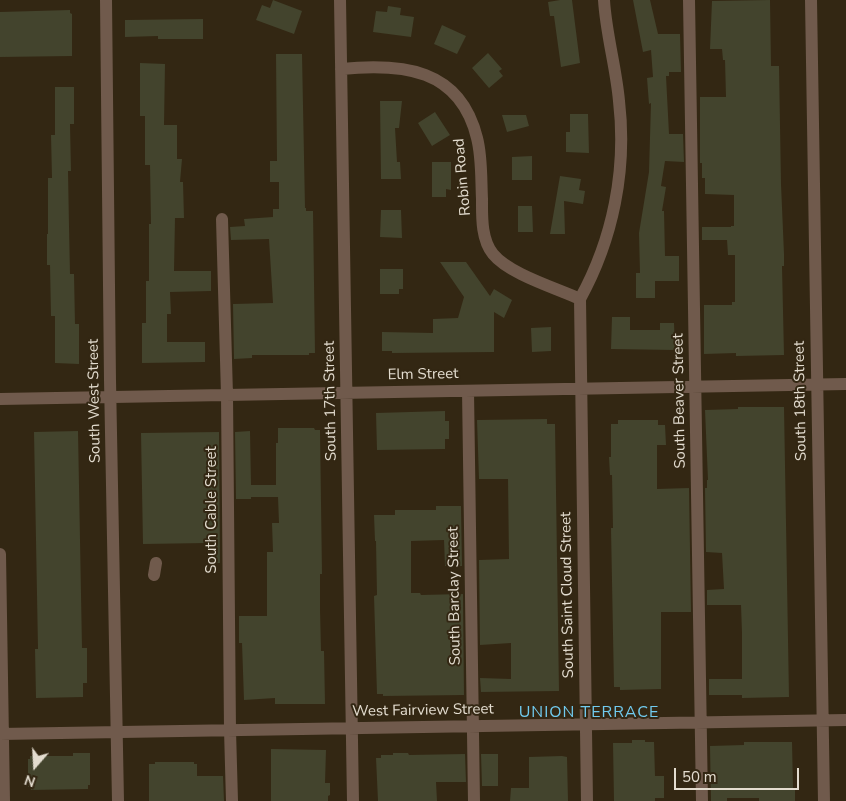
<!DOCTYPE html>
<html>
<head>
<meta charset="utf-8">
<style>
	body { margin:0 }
	#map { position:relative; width:846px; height:801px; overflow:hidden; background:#332713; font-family:"Nunito Sans",sans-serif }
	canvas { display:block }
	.north { position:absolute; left:10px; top:741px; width:50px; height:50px; -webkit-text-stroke:4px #332713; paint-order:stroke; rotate:199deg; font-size:14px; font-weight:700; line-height:20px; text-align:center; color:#e3dccf }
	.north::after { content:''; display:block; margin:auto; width:18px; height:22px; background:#e3dccf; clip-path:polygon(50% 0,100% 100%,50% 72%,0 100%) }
	.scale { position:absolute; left:674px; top:768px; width:125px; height:22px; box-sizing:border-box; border:2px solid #e3dccf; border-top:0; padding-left:6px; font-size:15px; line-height:18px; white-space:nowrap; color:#e3dccf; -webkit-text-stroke:4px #332713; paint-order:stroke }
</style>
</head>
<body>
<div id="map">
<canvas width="846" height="801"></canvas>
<div class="north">N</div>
<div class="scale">50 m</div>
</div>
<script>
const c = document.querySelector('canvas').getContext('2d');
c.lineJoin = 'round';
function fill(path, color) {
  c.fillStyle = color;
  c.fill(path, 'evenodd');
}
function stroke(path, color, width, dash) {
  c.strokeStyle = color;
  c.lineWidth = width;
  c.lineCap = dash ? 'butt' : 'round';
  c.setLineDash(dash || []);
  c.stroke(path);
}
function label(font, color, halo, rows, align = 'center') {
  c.font = font + ' "Nunito Sans",sans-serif';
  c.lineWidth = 4;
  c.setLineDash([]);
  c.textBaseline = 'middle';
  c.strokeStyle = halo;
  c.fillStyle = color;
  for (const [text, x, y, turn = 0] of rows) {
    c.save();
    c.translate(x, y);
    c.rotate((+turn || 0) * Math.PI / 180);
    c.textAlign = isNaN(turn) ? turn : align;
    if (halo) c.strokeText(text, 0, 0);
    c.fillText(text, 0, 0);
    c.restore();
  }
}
const building = new Path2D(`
	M273 0 302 11 294 34 256 20 262 5 270 8Z
	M560 0H572L580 63 561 67 554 16H550L548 2Z
	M633 0H650L658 34H680L681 72H669V76H666L669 134H683L684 162 665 161 661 186 666 187 662 211H664L665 256H679V281H655V298H636V273H640L639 233 649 172 651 103 649 104 647 78 653 77 651 50 643 52Z
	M770 0 771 66H779L781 184 784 254V266H782L784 355 736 356V353L704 354V305H732V302H735V255H728L727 240H702V227H731V226H734V195L705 194V178H702V163H700V97H726L725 60H723L722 49H710L712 1Z
	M388 6 401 8 400 15 414 17 411 37 373 32 376 11 387 12Z
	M70 10V13L72 14V56L0 57V12Z
	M203 19V39H158V36L125 37V20Z
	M442 25 466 36 457 54 434 44Z
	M488 53 502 69 499 71 503 76 489 88 472 68Z
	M276 54H302L305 208H306V211H313L315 353H309V355H252V358L234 359 233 304 273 303 269 239 231 240 230 227 245 226 244 219 273 217V209H279V182H270V161H277Z
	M140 63 165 64 164 125H177V159H182L180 182H183L184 218H175L174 271H211V291L170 292 171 314H167V342H205V362L142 363V323H146V281H149V224H151L150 165H145V116H140Z
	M55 87H74V124H70L71 171H68L69 226 70 274H74L75 324H79V364L55 363V316H51L50 265H47V234H48V178H52L51 135H55Z
	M380 101H402L399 128H395L397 162H400L401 179H381Z
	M435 112 450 135 432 146 418 123Z
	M570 114H588L589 153 566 152V132H570Z
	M502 115H526L529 126 507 132Z
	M532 156V180H512V157Z
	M432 162H451V190L446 189V197H432Z
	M560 176 581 179 579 190 585 191 583 204 564 201 565 234H550Z
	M518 206H532L533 232H518Z
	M381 210H401L402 238 380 237Z
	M440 262H466L490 296 494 289 512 300 504 318 494 312V352L392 353V351H382V332L433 333V319L458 318 464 297Z
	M380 269H403V289H399V294H380Z
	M612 317H630V330H660V323H674L675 350 611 349Z
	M551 327V351L532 352 531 328Z
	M738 407H784L789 697 742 698V695H709V679H742V633L741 605H707V590L724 589 722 553 706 552 705 488H707V480H708L705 410 738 409Z
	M445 411V421H449V439H445V449L377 450 376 413Z
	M547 419V424H555L559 691 481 692 480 678 511 679V643L480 645 479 560 509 559 508 479H479L477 420Z
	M618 420H658V425H665L666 445H657V489L689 488 691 612H661V689L620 690V687H614L611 528H613L612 475H610L609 457H611V424H618Z
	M278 428H314L315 430H320L322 574H320V609L321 651H324L325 704H275V698L244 700 242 643H239V616H267V552H273L272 523H279L278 497H251V499H236L235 432 250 431 251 485H276V443H278Z
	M78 431 82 648H87V683H83V697L36 698 35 649H38L34 432Z
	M219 432 220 563H207V543L143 544 141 433Z
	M436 506H461L462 566H445L444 540 411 541V593H420L421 595 463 594 464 695 383 696V694H377L374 596 377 595 376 541H375L374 515H395V510H436Z
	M632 740H645V742H654L655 776H664V798H655V801H614L613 743H632Z
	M744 742H792L793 788H795V801H759V798H727V801H711L710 746 744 745Z
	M271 749 326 750 325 783H330V795L328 796V801H271Z
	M73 753H90V785H88V789L31 790V787H28V759H30V756H73Z
	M393 753H408L409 755 465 754 466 782H436L437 801H378L376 758H381V755H393Z
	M481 754H498V786H482Z
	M562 756 567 757 568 801H510L511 788H529V757Z
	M155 762H194V764H197V776H223L224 801H149V764H155Z`);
const minor = new Path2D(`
	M106 0 110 380 118 801
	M340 0 353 801
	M689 0 702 801
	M811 0 824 801
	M341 69C402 63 460 68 477 138 482 157 481 179 482 199 482 216 481 239 493 254 509 274 556 288 580 299
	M222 219 227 395 230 730 232 801
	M468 391 474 801
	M0 399 846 384
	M0 554 4 801
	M154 575 156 563
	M0 734 846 720
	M587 801 580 299C613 239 627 170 619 101 616 67 606 34 604 0`);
const streetNames = [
	["Robin Road",463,177,-95],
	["Elm Street",423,375,-1],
	["South West Street",95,401,-91],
	["South 17th Street",331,401,-91],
	["South Beaver Street",680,401,-91],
	["South 18th Street",801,401,-91],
	["South Cable Street",212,510,-90],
	["South Saint Cloud Street",568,595,-91],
	["South Barclay Street",455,596,-91],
	["West Fairview Street",423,711,-1]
];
const neighbourhoodNames = [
	["UNION TERRACE",589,713]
];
fill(building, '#43442d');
stroke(minor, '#705a4c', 12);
label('15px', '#e3dccf', '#332713', streetNames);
c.letterSpacing = '1px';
label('16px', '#71cbef', '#332713', neighbourhoodNames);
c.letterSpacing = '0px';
</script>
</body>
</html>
